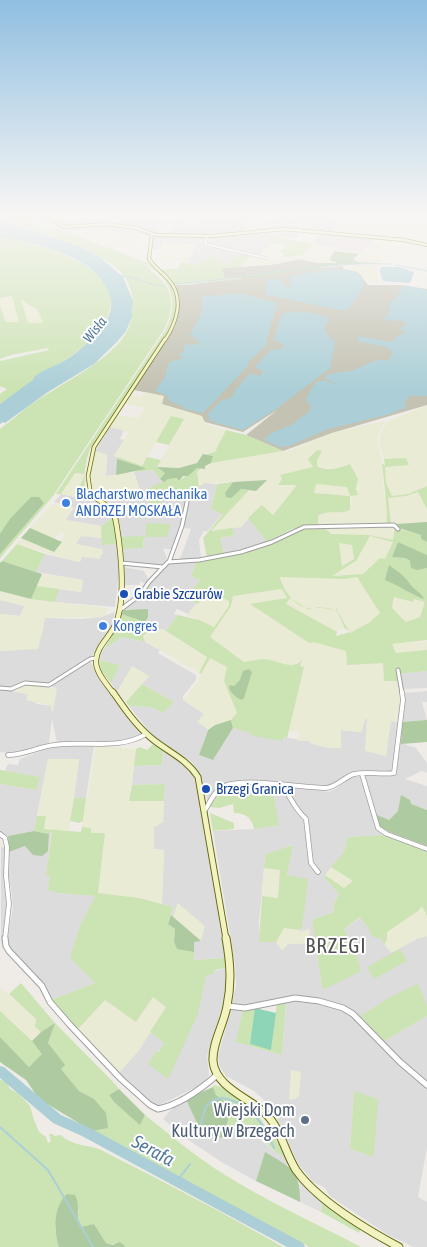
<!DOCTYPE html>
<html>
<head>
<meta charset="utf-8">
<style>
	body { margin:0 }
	canvas { display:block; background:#efece7 }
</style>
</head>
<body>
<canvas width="427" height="1247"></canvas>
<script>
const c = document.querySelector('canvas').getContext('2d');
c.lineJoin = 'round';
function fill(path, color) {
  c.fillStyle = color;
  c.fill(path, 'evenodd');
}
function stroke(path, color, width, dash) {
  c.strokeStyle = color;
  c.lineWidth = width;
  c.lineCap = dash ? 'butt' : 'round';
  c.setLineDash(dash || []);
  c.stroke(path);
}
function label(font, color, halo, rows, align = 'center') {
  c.font = font + ' "Asap Condensed",sans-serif';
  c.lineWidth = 4;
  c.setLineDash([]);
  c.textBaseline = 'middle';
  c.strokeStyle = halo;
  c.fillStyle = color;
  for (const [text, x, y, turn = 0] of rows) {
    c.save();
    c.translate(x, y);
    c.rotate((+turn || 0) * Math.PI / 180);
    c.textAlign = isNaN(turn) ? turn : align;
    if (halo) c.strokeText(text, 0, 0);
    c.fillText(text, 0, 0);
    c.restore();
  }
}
const residential = new Path2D(`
	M112 214H125L124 219 142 222 146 220H164L157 234 150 232 120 234 111 232V230L90 232 88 229 71 232 67 229 92 224Z
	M291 214 301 222V227L297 230 271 229 269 221 280 220 276 215Z
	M293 214H329L332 221 328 222 337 224 334 233 302 230V222Z
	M229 217 237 222H245L247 231 212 236 170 235 175 221H185L183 227 210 219 223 222Z
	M280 230 300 231 297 238 272 236 267 242 273 243 258 256 237 257 232 264H223L212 257 196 265 188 264 195 244 163 243 161 249H151L152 239 157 236 211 237Z
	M318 233 374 238 371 243 341 238 336 248 314 244Z
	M110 427 124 430 120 439 124 440 114 456 118 457 116 475 106 476 107 455 95 451Z
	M153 470 164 482 139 493 140 490 134 472Z
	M204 483 217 484 211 509 223 513 207 532 204 531 199 540 201 558 180 559 191 529 184 528 186 514 183 513 181 527 172 549H163L167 558 161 566 124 562 123 549 143 548 144 537H121L117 509 106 501 151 493 148 507 162 498H177L187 494Z
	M61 494 100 502 109 508 113 518 101 526 65 520 74 508 54 502Z
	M248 518 267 542 224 554 220 538 235 535 232 528 241 527Z
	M80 536 102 538V545L117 544 119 573 115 607 55 602 59 589 81 592 83 580 36 572 45 554 80 562 82 557 102 554 103 552 76 544Z
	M197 561 191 576 200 580 186 598 198 604 188 614 177 609 174 614 178 615 166 631 162 629H146L129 609 124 610 165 566 172 562Z
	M124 567 144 571 149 580 145 583 140 582 139 585H125L122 587Z
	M0 600 25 606 20 616 0 614Z
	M115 612 111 629 92 656 50 684 28 682 9 688 0 686V651L15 650 42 633 45 618 81 619 101 617Z
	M122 637 145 642 160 650 158 653 196 675V680L183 696V700L204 714 198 722 208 729 199 755 213 760 233 728 283 741V737L310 741V743L324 747 341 748V730L361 732 365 719 397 721 400 698 397 674 427 671V688L403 689 404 693 427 691V702H422L427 720 402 722 401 743 416 748 427 763V773L422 771 405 779 427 786V810L410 804 398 811 389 820 377 816 387 832 384 835 348 837 344 852 324 877 339 894 334 903 333 912 312 920 322 987 325 989 357 957 344 929 361 917 369 929 380 937 417 939 427 936V1007L384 1041 427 1016V1148L418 1197 427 1202V1247H414L388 1235 330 1196 325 1188 313 1182 299 1165 277 1118 264 1100 254 1091 226 1076 220 1067 218 1056 231 1010 243 1009 237 1042 282 1055 286 1002 308 998 299 995 248 1004H232L236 986 235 964 213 831 254 829 278 825 272 787 280 788 293 786 328 792 337 788 350 777H358L370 773 366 770 350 772 331 786H323L293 783 279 785 234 781 226 783 217 789 207 801 205 786 192 762 152 735 129 706 151 707 163 713 174 702 142 684 149 676 133 667 117 692 111 683 120 665 99 660 100 655 104 649ZM292 845 287 875 302 928 299 930 311 943 288 944 282 950 276 942H260L259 921 264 868 266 855ZM354 1091 374 1156V1157L350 1149Z
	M90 661 100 680 143 734 138 738 122 742 57 743 52 719 49 743 21 754 0 752V689L28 694 37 704 52 706 53 711 56 688 50 686Z
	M81 745H94L86 798H74L79 759H48L34 831 8 836 0 831V784L37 790 40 777 5 771 8 764 18 765 20 759 49 748Z
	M163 750 187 767 195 779 208 846 225 958 192 960 194 942 178 903 173 917 171 915 173 907 162 904 164 850 154 849V827L163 822 165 784 132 785 134 766 162 765Z
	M52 829 46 875H50L59 893 95 896 80 926 95 983 51 1000 47 987 10 948 7 938 13 908 11 888 7 875 9 852 25 846 48 851 49 834Z
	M1 847 6 848 4 877 7 910 1 945Z
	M225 968 227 986 224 1001 207 1056 209 1075 204 1083 156 1107 118 1074 140 1049 150 1032 164 1043 163 1047 158 1052 156 1051 148 1064 193 1021 198 1013 206 974Z
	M186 1099 236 1125 246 1127 258 1138 280 1155 284 1154 289 1166 265 1153 256 1181 223 1163 184 1137 163 1119 177 1103Z`);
const industrial = new Path2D(`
	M341 238 382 245 379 248 362 252 335 250Z`);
const construction = new Path2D(`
	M299 259 318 263 314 266 245 277 246 279 253 278 310 269 342 266 344 269 358 272 368 285H399L427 289V405L332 433 283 451 246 435 277 410 243 432 205 422 201 416 161 404 163 396 134 390 175 326 179 307 175 285H187L242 278 225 279 221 268 270 265Z`);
const farmland = new Path2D(`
	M178 214H254L256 223 257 219 268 218 271 229 256 230 253 223 254 230H248L245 222H237L228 217 223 221 212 216 206 222 175 221Z
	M351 214H427V233L399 229 397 238 334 232 339 220 351 221Z
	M88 230 89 232 112 230V232H120V234H147L149 238 148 240H131L146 243 144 244H126L124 248 117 249 77 234 76 231Z
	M374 238 395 240 378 262H357L353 260 358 254 335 251 339 263H318L299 259 277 264 241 267 252 255 258 256 273 243 280 244 265 257 269 259 305 252 314 244 336 248V250L362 252 364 246 378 248 381 245 371 243Z
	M162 243 190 244 204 243 196 244 188 263 180 261 159 262Z
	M376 264 379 283H371L370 279H363L358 272 351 269 350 266Z
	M12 296 20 322H6L0 306V298Z
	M21 301 38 310 44 323H28Z
	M145 392 164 396 162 404 202 416 205 424 226 430 215 453 197 463 179 468 157 467 184 420 171 416 142 466 114 456 129 432 110 427 117 415 138 418 145 408 125 403 130 394 141 397Z
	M427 406V486L408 494 392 496 386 483 385 467 409 464 406 458 384 459 379 442 382 431 388 421Z
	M385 421 377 438 382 463 384 494 388 517 386 524 318 526V516L334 511 346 512 351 503 350 496 314 493 316 484 347 487 350 496 357 494 358 484V479L350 467 325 468 317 466V450L311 455 314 467 280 475 282 479 279 485H297L273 515 262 505 241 527 210 531 249 490 256 491 266 480 204 483 199 487 197 471 201 468 211 463 290 450 332 433Z
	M95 451 106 454V476L134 472 140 491 110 496 94 494 91 486 90 477Z
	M75 473 86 474 75 497 61 494Z
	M418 492 427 509V522L390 524 387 498 406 496Z
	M52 504 72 509 66 520 101 526 102 538 81 536 76 544 103 549 100 559 82 557 80 562 75 561 17 544 21 538 54 551 66 533 60 532 54 539 30 528Z
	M392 526 395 527 394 540 369 535 330 534 324 527Z
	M370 536 393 542 385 559 380 558 363 574 331 576 356 561Z
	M339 542 352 545 354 559 342 566Z
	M42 574 83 580 81 592 37 586Z
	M280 577 345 579 358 577 380 613 370 622 350 633 337 609 344 626 337 632 285 604 290 598Z
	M283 589 287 598 250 604 309 643 314 642 323 643 383 662 384 681H398L400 698 397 722 391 721 386 756 365 751 367 719H365L361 732 341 730V748L324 747 310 743V741H297L299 733 288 730 304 667H300L301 661 288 665 265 659 244 662 210 637 231 606 233 596Z
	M207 590 229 601V606L214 627 187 615Z
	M0 591 31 599 108 608 105 616 101 617 45 618 38 649 0 651V614L20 616 24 606 0 600Z
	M395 597 413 602 414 599 426 602 420 617 406 622 392 608Z
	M156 629H162L208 657 199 673 143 640 146 633Z
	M427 641V650L396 653 392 644Z
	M210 657 227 667 224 681 237 714 231 720 215 725 208 729 197 722 204 714 183 700 197 683Z
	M132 666 149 676 126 702 117 692Z
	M27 684 57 689 53 711H51L52 706 26 700 28 694 17 692 18 688Z
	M96 745 136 749 129 801H164L163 822 154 827V849L164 850 162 904 138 898 98 893 105 833H91L82 827Z
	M48 759H79L69 831 44 829 46 816H37Z
	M331 867 353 881 344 888 325 875Z
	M264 868 280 870 278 898 262 896Z
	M178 903 205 926 201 941 173 917Z
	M423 906 424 912 427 916V936L417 939 391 953 384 944 387 939V932L418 911Z
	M284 928 300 931 309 929 311 943 288 944 282 950 276 942Z
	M0 987 36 1019 35 1027 41 1032 32 1041 0 1011Z
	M153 997 166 1007 140 1049 118 1074 78 1029 105 1000 136 1022Z
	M291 1070 301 1072 299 1096 295 1099 289 1100Z`);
const grass = new Path2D(`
	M0 214C15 214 27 212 40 221L36 223 11 218 50 230 54 227 148 263 168 280 172 286 177 307 173 324 166 335 90 449C85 462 80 490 92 500L75 497 85 474 75 473 61 494H56L166 329C180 300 170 276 141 262 166 281 180 295 165 328L53 496 0 558V429C16 417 31 403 49 393 73 378 97 365 117 345 127 335 133 320 133 307 135 259 78 247 42 235 38 234 34 230 29 228 20 224 10 222 0 219Z
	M272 236 314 244 302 255 283 257 284 253 279 252 286 246 267 242Z
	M0 237C7 239 15 239 23 241 49 248 115 267 111 303 109 317 105 326 95 336 84 347 71 357 58 364 50 368 42 371 34 377L35 379 0 404V394L7 389 0 386V361L49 350 48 348 11 355 0 359V306L6 322H19L12 296 0 298ZM21 300 38 310 43 323H28Z
	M243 254 252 255 240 267 221 268 225 279 242 278 243 279 175 285 169 276 161 270 178 268 181 262 196 265 212 256 223 264H231L237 257Z
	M171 416 184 419 169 445 156 442Z
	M226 430 246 435 283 451 211 463 213 456 207 454 215 452Z
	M317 450 322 451 317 460V466C327 472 341 468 350 464L358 479 356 489 358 495 350 496V510C340 515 329 509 318 516V526L292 529 267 542 248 518 262 505 273 515 297 485H278L282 479 280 475 313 467 308 459ZM316 484 347 487 350 496 314 493Z
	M118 457 142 466 147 457 161 460 157 467 165 473 160 479 153 470 134 472 145 468 117 459Z
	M406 458 409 465 385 467 386 483 392 496 408 494 427 486V509L418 492 406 496 388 498 391 524 401 527 400 529 421 535V539L427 542V555L398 542 392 557 405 558 421 569 427 568V640L392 644 396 653 427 650V671L397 674 398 681H384L383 663 347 665 346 651 314 642 309 643 250 604 287 598 282 589 233 596 231 606 210 637 244 662C251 661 258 659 265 659 277 660 293 671 302 660L300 666 304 667 287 738 283 737V741L252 736 251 733 233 728 231 720 237 713 224 681 227 667 210 658 201 674 199 673 207 657 166 631 178 615 199 620 214 627 229 606V601L207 590 198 604 186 598 200 580 191 576 197 561 229 556 263 547 295 531 324 527 331 534 369 535 393 540 395 527 386 524C389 519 383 474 382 463L385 466 384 459ZM370 536 393 542 385 559 380 558 363 574 332 576 356 561ZM339 543 352 545 354 559 342 566ZM280 577 345 579 357 577 380 613 370 622 350 633 336 608V611C327 606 319 608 309 608 294 607 283 589 280 577ZM394 597 413 602 414 599 425 602 420 617 406 622 392 608ZM290 598 308 609 319 607 337 611 344 626 343 627 350 632 336 636 337 632 286 604Z
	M197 468H201L197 472 199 487 177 498H163L159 509 148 508 150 493C135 498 111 506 97 495L139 493 168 479 178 478 179 481Z
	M233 482 225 493 235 492 241 489 249 490 211 531 232 528 235 535 220 538 224 554 207 557 203 538 223 514 211 509 217 484Z
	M113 518 117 544 102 545 101 526Z
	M146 523 171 524 167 537H146Z
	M144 536 143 548 123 549 121 537Z
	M17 544 45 554 36 572 2 561Z
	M36 586 59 589 55 602 31 599Z
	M121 614 145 622 142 625 151 630 143 636 145 642 122 637 104 649 119 625Z
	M99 660 120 665 111 683 101 671Z
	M142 684 174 702 163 713 151 707 129 706 126 702Z
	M153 744 163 750 162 765 134 766 136 749 140 747 147 750Z
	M0 770 40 777 37 790 0 784Z
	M165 784 164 801H129L132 785Z
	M236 785 272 787 279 825 254 829C252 818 246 813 234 813L233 804 219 808 209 807 223 789Z
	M74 798H86L83 821 79 823 70 821Z
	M210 813 234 823V829L213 831Z
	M37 816H46L44 829 81 832 82 827 91 828V833H105L98 893 139 898 173 907 168 924 175 929 174 942 177 948 194 952 193 960 225 958V968L215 970 213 974 206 975 198 1014 168 1079 148 1064 156 1051 159 1052 164 1043 150 1032 166 1007 153 997 136 1022 105 1000 78 1029 51 1000 95 983 70 958 80 926 95 896 59 893 48 890 50 876 46 875 52 831 49 834 34 831Z
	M384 835 427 851V916L422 906 418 911 387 932V939L384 944 380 937 377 939 370 934 369 929 360 917 344 929 357 957 361 971 325 989 322 987 312 920 333 912 334 903 339 894 324 877 325 875 344 888 353 881 331 867 344 852 348 837Z
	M293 845 287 875 308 879 302 928 299 930 284 928 276 942H259L262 896 278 898 280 870 264 868 266 854Z
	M400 949 407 961 374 979 367 967Z
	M21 983 55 1023 116 1085 119 1089 109 1095 114 1102 140 1124 145 1115C170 1135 195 1156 222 1173 266 1201 315 1223 361 1247H309L92 1131 107 1128 94 1099 79 1091 61 1069 64 1065 48 1043 54 1024 41 1032 35 1027 36 1019 9 994Z
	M418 984 427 1006V1016L384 1041 360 1016 392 996Z
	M286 1002 282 1055 236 1042 243 1009 256 1006 250 1044 271 1049 277 1003Z
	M0 1011 32 1041 43 1054 29 1067 0 1037Z
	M0 1080 6 1081 10 1089 18 1093 30 1106 34 1120 39 1132 46 1137 48 1143 51 1141 49 1134H53L54 1136 61 1135C72 1147 90 1144 103 1151 164 1182 224 1213 283 1247H126L106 1243 94 1224 80 1227 76 1219 79 1210 55 1228 59 1247H0Z
	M214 1085 221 1087 256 1112 274 1140 275 1139 282 1148 284 1155H280C266 1144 252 1128 235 1125L222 1138 230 1114 224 1101 216 1095 213 1087Z
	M354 1091 378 1099 374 1157 350 1149Z
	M322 1202 361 1228 359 1233 321 1212Z`);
const forest = new Path2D(`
	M334 251 359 254 353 259 357 262 379 263 332 266 245 279V277L314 266 318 263H338L329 260Z
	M203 454 213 456 211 463 205 466V469L197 468 188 476H183L179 481 177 478 168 479 164 482 160 479 165 473 157 467 179 468 197 463Z
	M117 459 145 468V469L116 475Z
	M267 480 256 491 241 489 231 498 226 497 225 493 233 482Z
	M31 497H39L44 503 0 554V534L10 519Z
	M427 522V542L421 539V535L399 528 400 527 396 524Z
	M30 528 62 542 54 552 21 538Z
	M398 542 427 555V568L417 570 411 568 410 561 405 558 392 557Z
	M2 561 42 574 31 599 0 591V563Z
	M389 565C397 571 405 576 410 584 414 590 421 592 424 599 410 594 400 586 385 580Z
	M148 609V617L145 622 121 614 124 610Z
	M249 669 252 672 244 698 242 700C235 697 229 692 229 685L234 686 240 680 243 671Z
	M231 720 233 728 213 760 199 755 208 730 215 725Z
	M427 720V742L401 744 402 722Z
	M401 795 410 800 411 804 427 810V846L379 828 377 815 389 820 398 811Z
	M34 831 49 834 48 851 42 856 33 855 25 846 9 852 8 836Z
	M171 915 201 941 194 942V952L177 949 174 942 175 929 168 924Z
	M55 1023 48 1043 65 1065 61 1069 79 1091 94 1099 106 1113 108 1128 92 1131 39 1099 26 1080 0 1062V1037L29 1067 42 1054 32 1041 41 1032Z
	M213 1087 216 1095 224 1101 230 1114 222 1138 202 1134 186 1099Z
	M119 1089 145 1115 140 1125 114 1102 109 1095Z
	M265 1152C290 1167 301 1170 300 1202L256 1181Z
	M67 1194 75 1195C81 1206 75 1216 80 1227L94 1224 106 1243 113 1245 120 1242 126 1247H59C54 1230 53 1207 67 1194Z`);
const pitch = new Path2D(`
	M255 1008 276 1013 271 1050 250 1044Z`);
const parking = new Path2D(`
	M298 1177 310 1193 322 1202 321 1212 300 1202V1187Z`);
const water = new Path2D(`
	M0 219 83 248 100 257 123 277 133 301 132 317 126 331 116 343 94 364 48 392 5 423 3 422 0 424V404L34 379V377C41 371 49 368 58 364 71 358 84 347 94 336 105 326 115 311 110 296 100 261 54 249 23 241 15 239 7 239 0 237Z
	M381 267H399L414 272 410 283 383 281 380 273Z
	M333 269 351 270 361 275 364 285 352 305 346 311 267 295 264 287 267 280 281 278 282 285 289 287 291 286V276Z
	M404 285 427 290V396H409L406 400 405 409H398V411L389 414 325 430 291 445 280 447 264 440 270 434 291 425 310 411 311 405 306 401C309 393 313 379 325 381 329 381 332 384 336 384L325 378 326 375C334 373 342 372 350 371 362 369 375 356 388 361L393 353 386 347 358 341 357 337H365L390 342 394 341 398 335 404 334 405 331 399 328 405 326 404 321 387 320 384 318 388 314 390 302 395 299Z
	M241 293 277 303 265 346 249 361 247 367 203 413 184 409 183 406 171 402 166 395 155 391 165 377 169 362 184 358 178 355 183 352 184 345 200 344 194 337 190 336C196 322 206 314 201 297Z
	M290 312C304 313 318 311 329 319L324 327 327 335 335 342 330 368 279 407 243 430 210 421 208 414 220 401 233 397 234 392 249 374 261 375 263 372 255 367 271 350 283 349V344L274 340 282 314Z`);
const streamFar1 = new Path2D(`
	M295 216 297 217
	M298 218 303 224
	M297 219 300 222
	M395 265 427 271
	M121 276C136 277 148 285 163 286
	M174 284C247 279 317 261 390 264`);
const stream = new Path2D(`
	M0 1127 48 1170 93 1247
	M199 1136C202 1126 201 1114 207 1106 212 1099 219 1097 227 1099 252 1105 265 1126 274 1148
	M177 1181 190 1164`);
const river = new Path2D(`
	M0 1066 4 1067 61 1115 90 1128 303 1243 305 1247H287L82 1136 53 1123 0 1078Z`);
const streetFar3 = new Path2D(`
	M292 214 302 226 299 230
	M207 237 205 244 266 258`);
const streetFar2 = new Path2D(`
	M169 562 182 526 187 502
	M121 563 163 567
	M120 610 140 595 149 582 168 562 199 560 241 552 272 542 304 527 394 525 398 529
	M398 670 402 693
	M0 688 11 689 25 683 49 685 90 659 96 658`);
const streetFar1 = new Path2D(`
	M8 755C24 755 38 747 54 745 85 740 118 751 146 734
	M362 774 378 828 387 834 427 849
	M283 787C292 799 294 808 306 819L311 863 318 872
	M205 810C210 802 215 790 224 786 246 777 300 788 326 788 337 787 344 777 354 774 368 771 381 775 394 773L403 700 402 692
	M0 834 5 838 7 847 6 876 9 904 5 939`);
const street = new Path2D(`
	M5 938 6 946 9 951 42 986 50 1002 70 1025 121 1079 150 1105 158 1109C179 1105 201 1089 217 1075
	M228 1006 245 1008 295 998 319 1001 343 1008 353 1014 400 1062 427 1085`);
const secondaryFar4 = new Path2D(`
	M41 214 64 227 106 224 136 228 156 235 212 236 284 229 404 240 427 245
	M152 234 149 259C154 267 162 272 168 279 185 297 177 322 165 340`);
const secondaryFar3 = new Path2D(`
	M95 497 90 490 88 476 94 447 165 339`);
const secondaryFar2 = new Path2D(`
	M94 496 114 512C120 540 127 596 116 623 111 636 97 646 96 660 95 672 107 684 113 693`);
const secondaryFar1 = new Path2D(`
	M113 692C124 708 135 724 150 737 166 751 186 758 198 777L226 939`);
const secondary = new Path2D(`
	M226 938C230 961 232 982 227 1006 224 1024 212 1043 213 1061 215 1087 249 1098 265 1113 281 1128 285 1153 296 1170 317 1200 367 1230 399 1247`);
const markers = [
	[66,503,5,"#3f7fe0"],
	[124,594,5,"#1a4fb4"],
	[103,626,5,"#3f7fe0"],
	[206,789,5,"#1a4fb4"],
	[305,1120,5,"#5c6f8a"]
];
const farWaternames = [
	["Wisła",95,330,-52]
];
const shopNames = [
	["Blacharstwo mechanika",76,494],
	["ANDRZEJ MOSKAŁA",76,511],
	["Kongres",113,626]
];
const transitNames = [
	["Grabie Szczurów",134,594],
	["Brzegi Granica",216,789]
];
const nearServicenames = [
	["Wiejski Dom",295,1110],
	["Kultury w Brzegach",295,1131]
];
const nearWaternames = [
	["Serafa",153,1151,28]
];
const nearQuarternames = [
	["BRZEGI",336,946]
];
fill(residential, '#dddcdd');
fill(industrial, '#e7dae5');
fill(construction, '#c3c2b3');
fill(farmland, '#eaebd4');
fill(grass, '#cce3b3');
fill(forest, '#aecaa0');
fill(pitch, '#8ed5b7');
fill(parking, '#dfdfdf');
fill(water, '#accfd7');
stroke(streamFar1, '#accfd7', 1);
stroke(stream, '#accfd7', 2);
fill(river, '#accfd7');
stroke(streetFar3, '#a0a0a0', 3);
stroke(streetFar2, '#a0a0a0', 5);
stroke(streetFar1, '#a0a0a0', 5.5);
stroke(street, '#a0a0a0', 7);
stroke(secondaryFar4, '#656b11', 4);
stroke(secondaryFar3, '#656b11', 4.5);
stroke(secondaryFar2, '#656b11', 6);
stroke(secondaryFar1, '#656b11', 7);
stroke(secondary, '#656b11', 9);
stroke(streetFar3, '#fff', 2);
stroke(streetFar2, '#fff', 3);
stroke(streetFar1, '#fff', 4);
stroke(street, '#fff', 5);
stroke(secondaryFar4, '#f2f3c1', 2.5);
stroke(secondaryFar3, '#f2f3c1', 3);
stroke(secondaryFar2, '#f2f3c1', 4.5);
stroke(secondaryFar1, '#f2f3c1', 5);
stroke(secondary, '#f2f3c1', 7);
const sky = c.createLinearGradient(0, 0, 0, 389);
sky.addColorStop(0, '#90bfe1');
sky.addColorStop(0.55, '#f8f6f4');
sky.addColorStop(1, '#f8f6f400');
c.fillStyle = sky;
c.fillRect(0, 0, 427, 389);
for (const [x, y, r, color] of markers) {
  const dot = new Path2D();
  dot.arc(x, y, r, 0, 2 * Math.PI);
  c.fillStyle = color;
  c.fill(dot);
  stroke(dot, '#fff', 2);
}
label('italic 14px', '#537a9e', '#fff', farWaternames);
label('15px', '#366cbe', '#fff', shopNames, 'left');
label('15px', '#164399', '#fff', transitNames, 'left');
label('18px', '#4e5e75', '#fff', nearServicenames, 'right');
label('italic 19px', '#537a9e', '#fff', nearWaternames);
c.letterSpacing = '1px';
label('21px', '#525252', '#fff', nearQuarternames);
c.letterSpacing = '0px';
</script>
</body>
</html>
